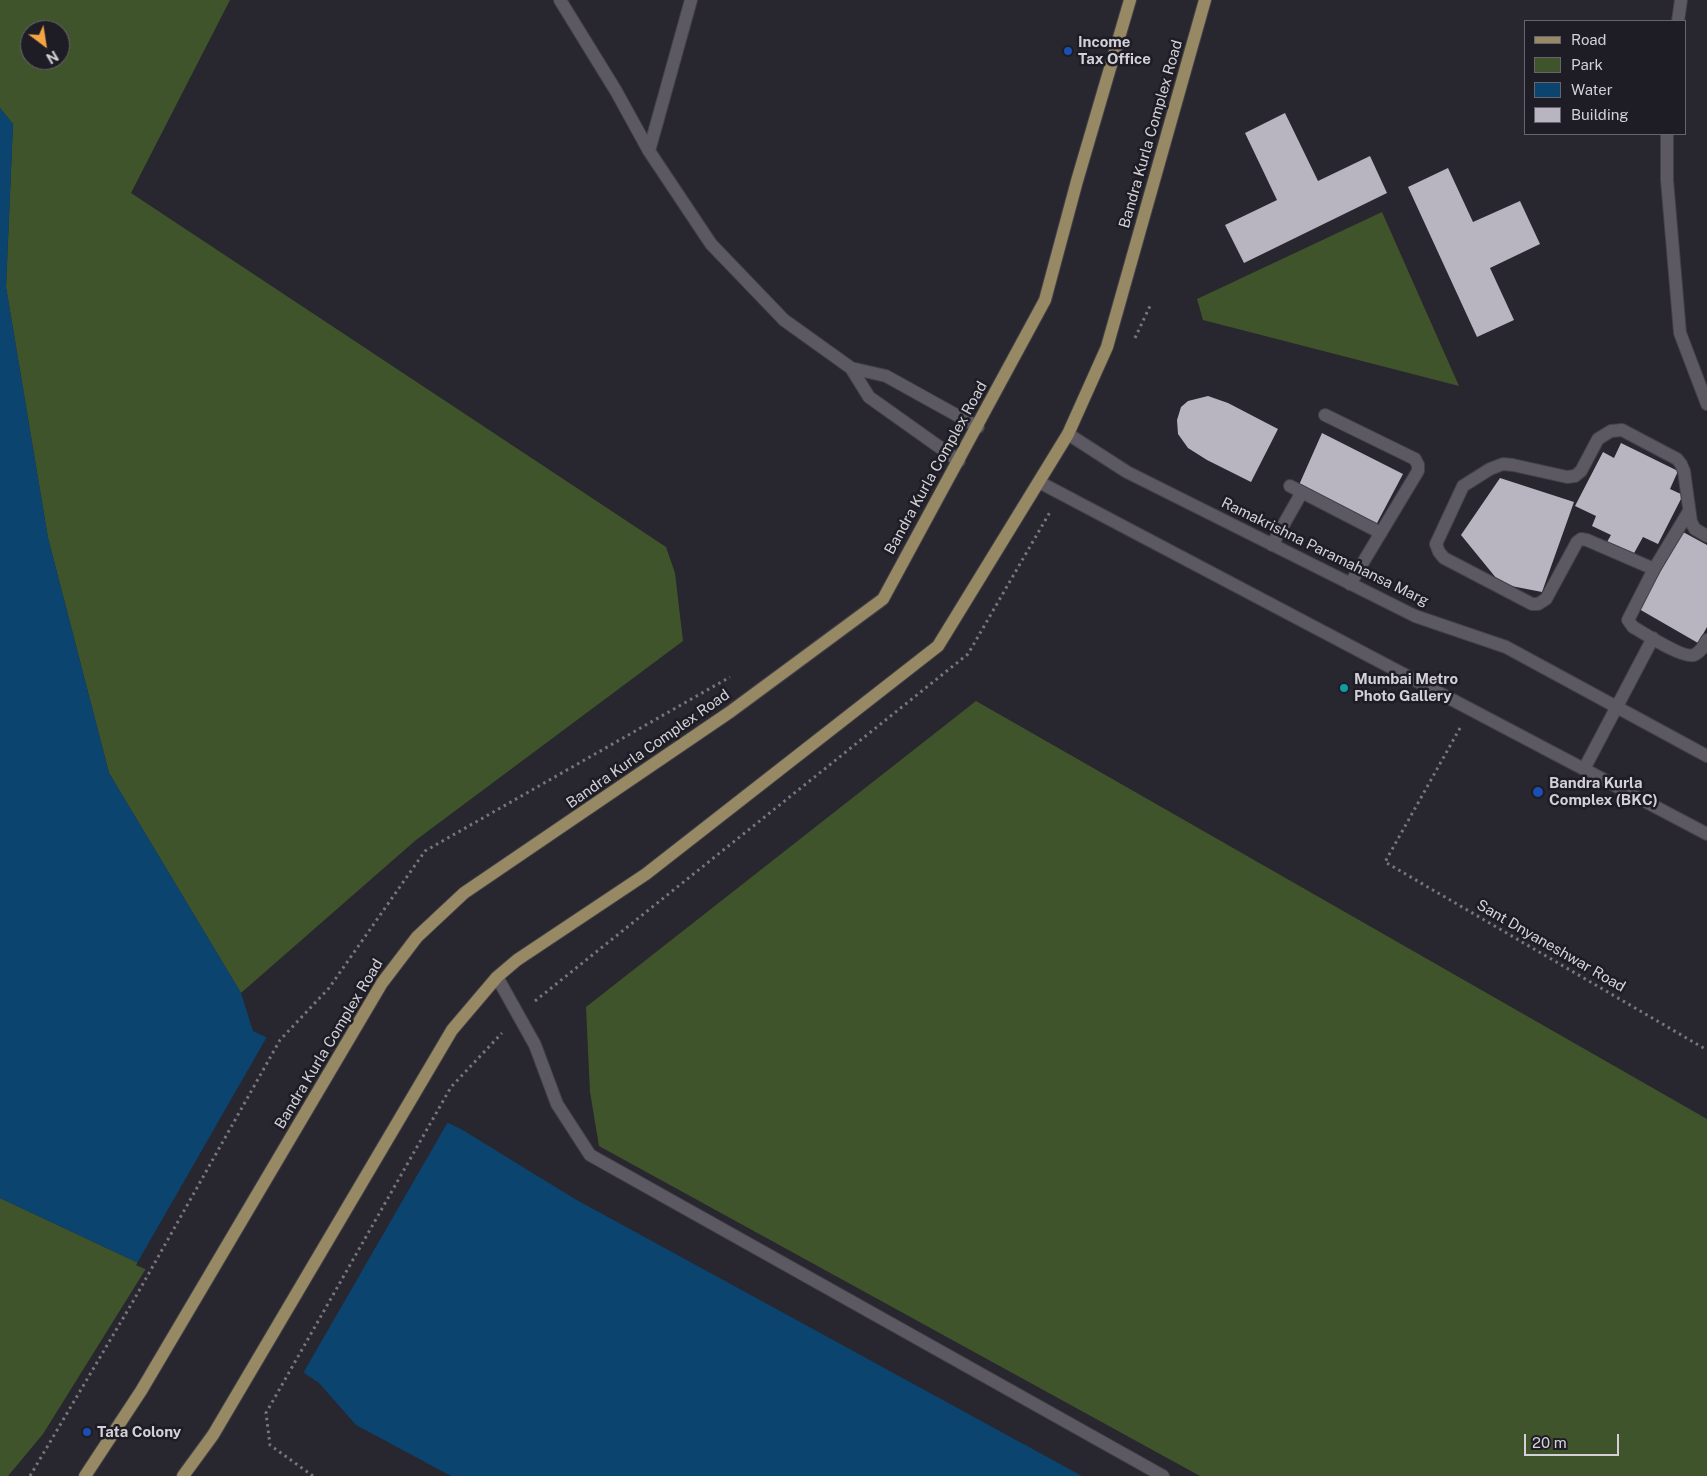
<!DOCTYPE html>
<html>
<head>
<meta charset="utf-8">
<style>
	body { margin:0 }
	#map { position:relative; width:1707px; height:1476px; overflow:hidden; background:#28262e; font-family:"Public Sans",sans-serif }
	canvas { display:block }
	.legend { position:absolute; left:1524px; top:20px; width:162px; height:115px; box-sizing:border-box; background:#1e1c24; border:1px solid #66646c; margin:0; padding:6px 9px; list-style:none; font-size:15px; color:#d3d1d7 }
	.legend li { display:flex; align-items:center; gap:10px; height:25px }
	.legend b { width:25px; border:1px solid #66646c }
	.north { position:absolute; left:20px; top:20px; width:50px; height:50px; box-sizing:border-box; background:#1e1c24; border:1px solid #66646c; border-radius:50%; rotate:149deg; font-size:14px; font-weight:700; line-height:20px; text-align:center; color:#d3d1d7 }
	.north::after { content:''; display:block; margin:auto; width:18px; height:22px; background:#f3a443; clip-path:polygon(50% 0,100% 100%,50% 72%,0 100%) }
	.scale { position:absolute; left:1524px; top:1434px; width:95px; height:22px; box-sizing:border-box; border:2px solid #d3d1d7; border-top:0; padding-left:6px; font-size:15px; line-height:18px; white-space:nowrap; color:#d3d1d7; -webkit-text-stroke:4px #1e1c24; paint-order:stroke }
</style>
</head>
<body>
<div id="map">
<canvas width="1707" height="1476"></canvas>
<ul class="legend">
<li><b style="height:6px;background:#978964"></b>Road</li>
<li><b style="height:14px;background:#40542b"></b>Park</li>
<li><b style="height:14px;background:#0a446f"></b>Water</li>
<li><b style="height:14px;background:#b8b5c1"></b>Building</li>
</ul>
<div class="north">N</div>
<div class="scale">20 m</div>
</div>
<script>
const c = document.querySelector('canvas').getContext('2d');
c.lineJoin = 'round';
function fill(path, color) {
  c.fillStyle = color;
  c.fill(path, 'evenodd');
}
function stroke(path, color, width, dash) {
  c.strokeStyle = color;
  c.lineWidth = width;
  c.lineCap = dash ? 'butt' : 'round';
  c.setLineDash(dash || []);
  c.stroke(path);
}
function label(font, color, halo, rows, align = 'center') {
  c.font = font + ' "Public Sans",sans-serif';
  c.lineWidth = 5;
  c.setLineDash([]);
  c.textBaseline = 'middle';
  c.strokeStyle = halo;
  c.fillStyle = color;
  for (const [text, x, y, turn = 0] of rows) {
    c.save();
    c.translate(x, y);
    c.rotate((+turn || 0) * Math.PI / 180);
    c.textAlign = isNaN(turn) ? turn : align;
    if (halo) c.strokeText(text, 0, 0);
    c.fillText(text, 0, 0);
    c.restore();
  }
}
const green = new Path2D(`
	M0 0H230L131 193 666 547 675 573 683 641 416 840 241 993 109 773 48 538 6 287 13 124 0 108ZM30 30H60V60H30Z
	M1382 212 1459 386 1203 320 1197 299Z
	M976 701 1707 1119V1476H1200L599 1146 590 1092 586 1007Z
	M0 1198 147 1267 43 1434 8 1476H0Z`);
const water = new Path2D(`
	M0 108 13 124 6 287 48 538 109 773 241 993 253 1031 461 1129 575 1199 1082 1476H451L356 1425 319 1383 147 1267 0 1198Z`);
const pier = new Path2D(`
	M268 1035 449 1120 302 1375 145 1269 136 1265Z`);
const building = new Path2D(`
	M1285 113 1318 181 1370 156 1387 193 1244 263 1225 225 1277 200 1245 133Z
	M1448 168 1473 222 1520 201 1540 244 1490 268 1514 320 1477 337 1408 187Z
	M1208 396 1228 403 1278 429 1251 482 1207 460 1188 448 1178 434 1177 420 1181 407 1188 401Z
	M1322 433 1403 474 1376 525 1299 485Z
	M1621 443 1678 471 1670 489 1683 495 1658 544 1643 537 1633 555 1607 542 1611 535 1592 526 1596 516 1575 506 1603 452 1614 458Z
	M1500 478 1574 502 1542 592 1501 584 1461 535Z
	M1683 532 1707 545V627L1698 643 1639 609Z`);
const path = new Path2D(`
	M1135 338 1150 306
	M1460 728 1385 862 1707 1050
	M535 1001 968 654 1050 512
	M30 1476 135 1298 280 1040 329 988 425 851 730 677
	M313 1476 270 1445 266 1413 451 1087 502 1033`);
const minor = new Path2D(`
	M560 0 616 91 649 151 711 244 784 320 851 368 869 397 959 461
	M1678 21 1681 0
	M1667 134V180L1680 333 1707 404
	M649 151 691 0
	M851 368 886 376 978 427
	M1325 415 1415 459 1418 465V471L1350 584
	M1068 434 1127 472 1415 616 1506 647 1707 756
	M1039 482 1707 834
	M1290 486 1381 533
	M1707 536 1695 529 1691 522 1684 471 1681 464 1677 459 1622 430 1611 431 1598 439 1581 471 1575 476 1567 477 1513 465 1503 464 1490 469 1463 486 1436 544 1439 552 1444 558 1532 604H1538L1546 599 1577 542 1581 539 1587 540 1654 569 1628 620 1633 627C1644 633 1683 659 1694 655 1701 652 1704 646 1707 640
	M1272 545 1302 492
	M1654 569 1689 511
	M1584 769 1653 638
	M497 977 535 1045 557 1104 590 1155 1163 1476`);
const major = new Path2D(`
	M85 1476 141 1391 382 983 417 937 464 893 730 712 883 599 1045 300 1077 181 1130 0
	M183 1476 213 1435 452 1030 497 977 517 960 646 874 938 646 1068 434 1107 347 1205 0`);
const markers = [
	[1068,51,5,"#1a4fb4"],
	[1344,688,5,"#0f9aa8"],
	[1538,792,6,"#1a4fb4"],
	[87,1432,5,"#1a4fb4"]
];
const poiNames = [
	["Income",1078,42],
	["Tax Office",1078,59],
	["Mumbai Metro",1354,679],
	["Photo Gallery",1354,696],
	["Bandra Kurla",1549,783],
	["Complex (BKC)",1549,800],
	["Tata Colony",97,1432]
];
const streetNames = [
	["Bandra Kurla Complex Road",1151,134,-74],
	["Bandra Kurla Complex Road",936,468,-61],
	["Ramakrishna Paramahansa Marg",1325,552,26],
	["Bandra Kurla Complex Road",648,749,-35],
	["Sant Dnyaneshwar Road",1551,946,30],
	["Bandra Kurla Complex Road",329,1044,-59]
];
fill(green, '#40542b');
fill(water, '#0a446f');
fill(pier, '#28262e');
fill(building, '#b8b5c1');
stroke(minor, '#434148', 14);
stroke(major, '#434148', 14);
stroke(path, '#78767d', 3, [2.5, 4]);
stroke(minor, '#5c5963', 12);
stroke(major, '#978964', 12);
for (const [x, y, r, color] of markers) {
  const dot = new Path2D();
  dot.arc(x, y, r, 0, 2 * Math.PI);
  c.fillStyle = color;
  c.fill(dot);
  stroke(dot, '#1e1c24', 2);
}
label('bold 15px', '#d3d1d7', '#1e1c24', poiNames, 'left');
label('15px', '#d3d1d7', '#1e1c24', streetNames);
</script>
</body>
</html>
